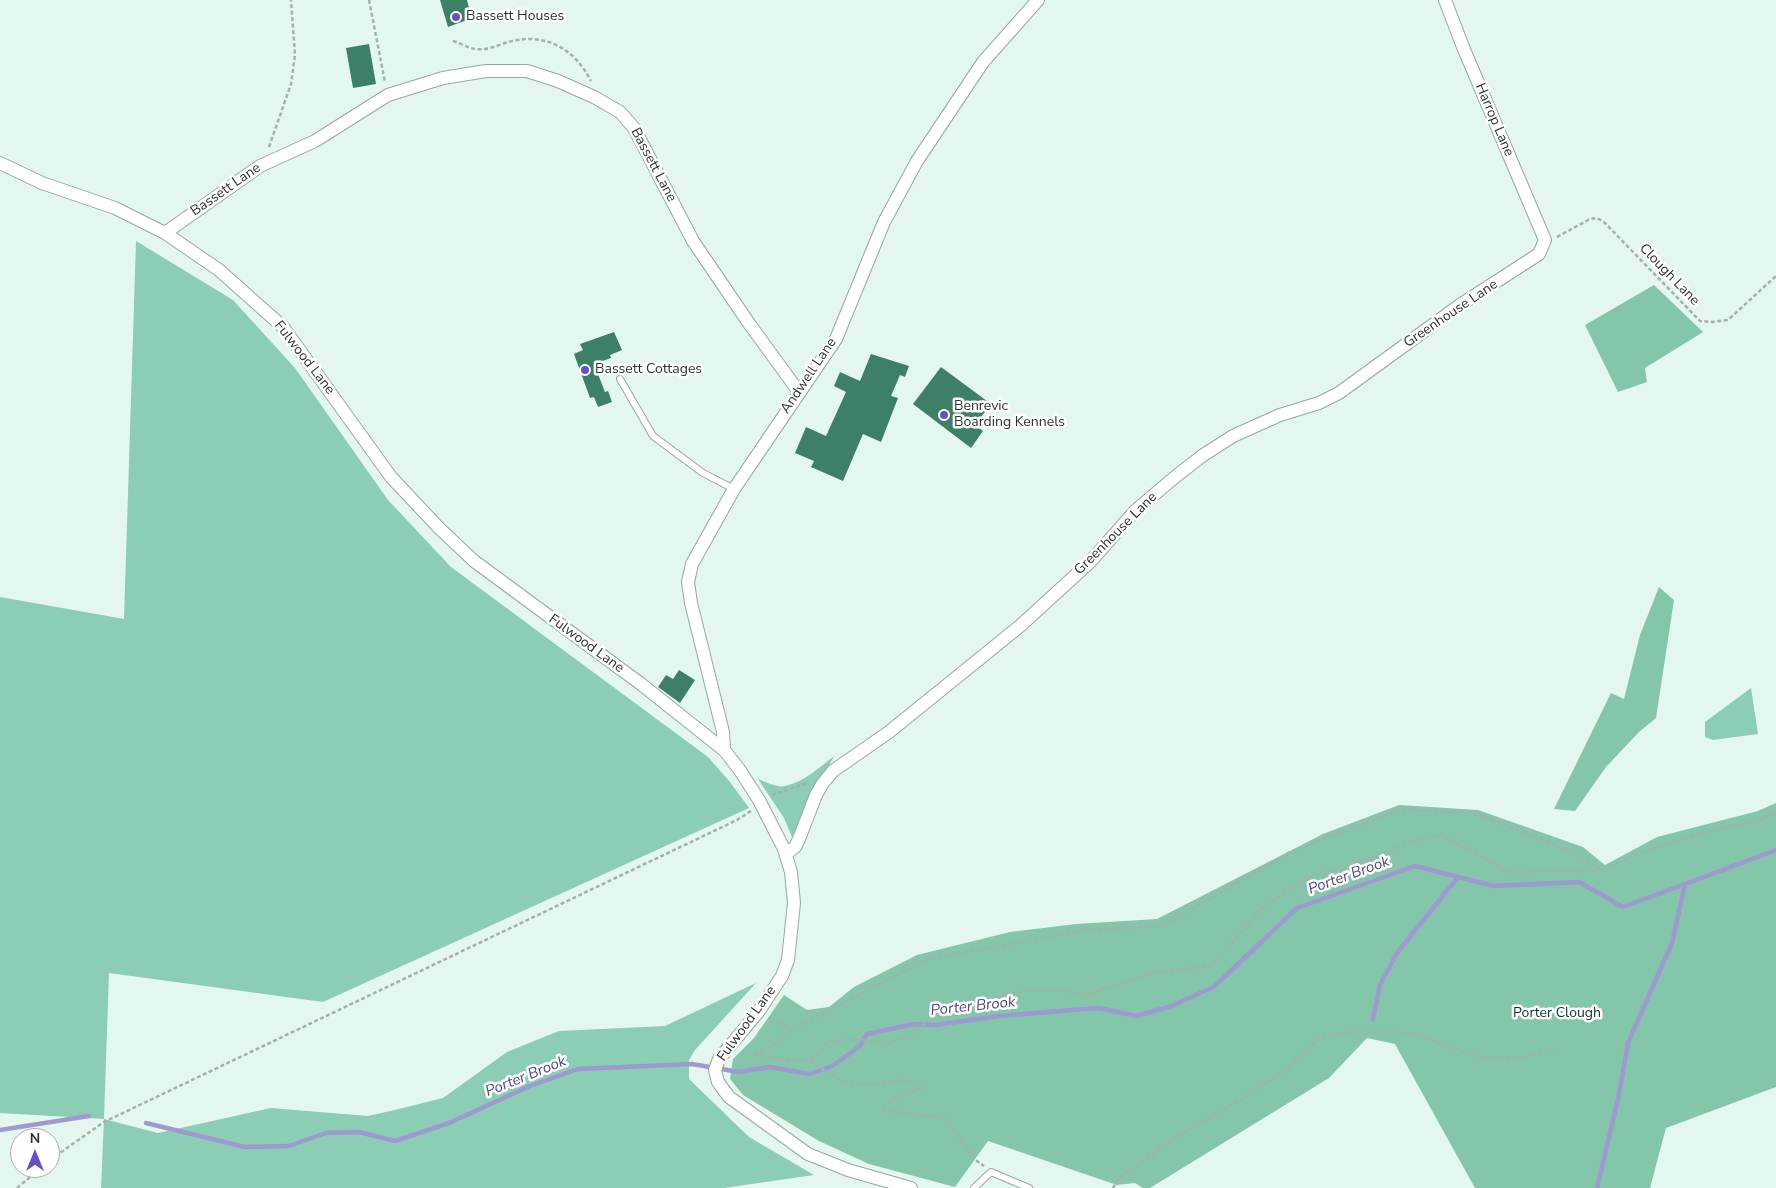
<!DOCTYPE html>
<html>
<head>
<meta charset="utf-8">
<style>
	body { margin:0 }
	#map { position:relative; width:1776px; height:1188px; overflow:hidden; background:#e3f7ee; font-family:"Nunito Sans",sans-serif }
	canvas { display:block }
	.north { position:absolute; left:10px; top:1128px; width:50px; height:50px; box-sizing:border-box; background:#fff; border:1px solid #abaead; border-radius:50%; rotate:0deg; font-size:14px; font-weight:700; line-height:20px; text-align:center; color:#2c3431 }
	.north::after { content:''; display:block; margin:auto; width:18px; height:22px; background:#684fc8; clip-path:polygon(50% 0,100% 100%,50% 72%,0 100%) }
</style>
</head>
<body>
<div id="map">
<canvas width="1776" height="1188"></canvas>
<div class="north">N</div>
</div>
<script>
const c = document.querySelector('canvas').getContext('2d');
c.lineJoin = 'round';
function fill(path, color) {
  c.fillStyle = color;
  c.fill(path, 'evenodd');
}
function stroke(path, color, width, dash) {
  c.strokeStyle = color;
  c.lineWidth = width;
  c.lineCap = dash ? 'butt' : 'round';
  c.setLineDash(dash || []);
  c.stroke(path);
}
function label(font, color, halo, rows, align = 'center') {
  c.font = font + ' "Nunito Sans",sans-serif';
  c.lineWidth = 5;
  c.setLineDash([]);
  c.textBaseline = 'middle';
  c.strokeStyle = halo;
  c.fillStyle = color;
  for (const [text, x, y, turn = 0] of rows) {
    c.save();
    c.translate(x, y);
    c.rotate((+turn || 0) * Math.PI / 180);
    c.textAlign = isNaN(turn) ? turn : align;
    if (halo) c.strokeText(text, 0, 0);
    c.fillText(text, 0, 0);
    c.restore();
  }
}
const green = new Path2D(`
	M136 241 233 300 295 368 388 500 451 567 708 757 730 782 749 808 323 1002 109 973 104 1119 158 1133 271 1108 368 1116 399 1109 443 1098 507 1052 559 1031 665 1026 756 983 695 1050 689 1060V1079L749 1137 814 1175 724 1188H101L104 1119 0 1113V597L124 619Z
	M1751 688 1758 734 1713 740 1705 737V722Z
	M834 756 792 837 784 818 758 779C766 782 777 788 785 786 804 782 820 767 834 756Z`);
const forest = new Path2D(`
	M1654 285 1703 332 1645 368 1647 382 1618 392 1585 325Z
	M1659 587 1674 600 1656 718 1639 732 1606 767 1575 811 1554 809 1611 693 1624 699 1640 635Z
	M1776 803V1087L1666 1128 1650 1188H1475L1395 1044 1367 1038 1329 1078 1150 1188H1143L1135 1183 1117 1185 988 1141 955 1187 869 1164 819 1141 743 1095 730 1079 733 1059 754 1038 784 995 807 1010 829 1007 854 987 917 955 1010 932 1076 924 1157 919 1323 834 1399 805 1478 810 1583 847 1605 865 1657 837 1758 811Z`);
const stream = new Path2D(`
	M1373 1019 1380 985 1397 953 1458 877
	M146 1123 245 1147 289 1146 326 1133 359 1132 395 1141 449 1123 530 1086 578 1069 692 1064 739 1072 770 1067 810 1074 832 1066 859 1047 867 1034 914 1024 935 1025 999 1016 1099 1008 1136 1016 1172 1006 1215 986 1297 908 1415 866 1494 886 1579 882 1623 907 1776 850
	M0 1130 89 1116
	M1597 1188 1619 1095 1628 1043 1672 943 1685 884`);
const building = new Path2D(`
	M440 0H467L470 12 465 13 467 20 448 27Z
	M369 44 376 84 353 88 346 48Z
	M614 332 622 350 610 355 611 358 594 364 605 392 608 391 612 402 598 407 594 397 590 398 574 354 583 350 580 344Z
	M871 354 909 366 905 377 900 375 891 396 898 398 881 442 863 434 843 481 811 467 814 461 795 453 806 427 826 436 846 392 834 386 840 372 860 381Z
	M941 367 991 404 975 425 983 431 971 448 913 404Z
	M679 670 695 680 680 703 658 687 666 675 673 679Z`);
const path = new Path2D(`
	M369 0 385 82
	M453 41C460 43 468 48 475 49 488 51 500 44 512 41 548 33 575 50 591 81
	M269 147 291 84 295 55 291 0
	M1557 237 1590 219 1596 218 1603 221 1700 321 1712 322 1728 320 1776 276
	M772 795 807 783
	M771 1018 791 1030
	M754 1054 789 1060 810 1061 828 1042 854 1039 888 1044 918 1030 934 1015 964 1009 1003 996 1029 990H1062L1085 995 1156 972 1211 966 1261 910 1286 892 1313 875 1348 867 1412 841 1442 835 1509 872 1603 870 1650 849 1695 835 1760 820 1776 813
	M755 1054 775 1044 791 1030 928 959 1087 930 1163 926 1290 852 1400 810 1470 812 1569 850 1601 870
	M810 1061 842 1081 867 1085 903 1080 923 1088 898 1096 881 1110
	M881 1110 945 1118 977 1161 984 1166
	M50 1160 104 1122 737 820 751 811
	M17 1188 41 1168
	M1113 1188 1119 1178 1183 1133 1240 1100 1285 1071 1320 1037 1350 1032H1397L1421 1035 1448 1047 1483 1058H1521L1556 1049`);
const service = new Path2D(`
	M620 379 653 436 703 473 734 489
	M974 1188 991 1172 1029 1188`);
const minor = new Path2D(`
	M0 163 42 183 115 208 165 233 219 270 283 327 391 477 439 528 474 561 641 684 724 750 739 769 759 800 784 849 791 872 794 903 788 960 782 976 759 1011 719 1059 715 1070 718 1082 729 1097 808 1154 848 1170 911 1188
	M165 233 260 166 315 141 388 95 443 78 486 71H527L558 81 594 97 620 112 634 128 693 241 748 322 799 392
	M724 750 723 732 691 603 688 582 692 564 734 489 836 339 884 222 917 161 983 62 1038 0
	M786 854 795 847 799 839 816 795 823 783 833 771 889 732 1020 626 1090 562 1136 510 1175 477 1202 456 1233 436 1280 415 1319 403 1339 393 1460 305 1539 254 1545 240 1463 47 1445 0`);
const markers = [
	[456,17,5,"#684fc8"],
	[585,370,5,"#684fc8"],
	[944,415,5,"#684fc8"]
];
const poiNames = [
	["Bassett Houses",466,17],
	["Bassett Cottages",595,370],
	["Benrevic",954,407],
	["Boarding Kennels",954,423]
];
const streetNames = [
	["Harrop Lane",1494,120,67],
	["Bassett Lane",653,165,62],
	["Bassett Lane",226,190,-35],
	["Clough Lane",1669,275,46],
	["Greenhouse Lane",1451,314,-34],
	["Fulwood Lane",304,358,52],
	["Andwell Lane",809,376,-56],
	["Greenhouse Lane",1116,534,-45],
	["Fulwood Lane",586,644,36],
	["Fulwood Lane",747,1024,-54]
];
const parkNames = [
	["Porter Clough",1557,1014]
];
const waterNames = [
	["Porter Brook",1349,876,-20],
	["Porter Brook",973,1007,-6],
	["Porter Brook",526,1077,-22]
];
fill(green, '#8cceb3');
fill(forest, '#83c6aa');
stroke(stream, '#9e99d0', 4.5);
fill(building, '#3d8067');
stroke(service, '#96a8a0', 8);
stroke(minor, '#96a8a0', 14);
stroke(path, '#a2b2ab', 2.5, [4, 2.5]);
stroke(service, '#fff', 6);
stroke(minor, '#fff', 12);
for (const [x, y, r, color] of markers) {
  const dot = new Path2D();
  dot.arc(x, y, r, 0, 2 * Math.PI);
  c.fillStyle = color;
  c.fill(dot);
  stroke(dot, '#fff', 2);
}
label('14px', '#2c3431', '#fff', poiNames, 'left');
label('14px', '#2c3431', '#fff', streetNames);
label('14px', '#113125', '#fff', parkNames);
label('italic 15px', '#50468a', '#fff', waterNames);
</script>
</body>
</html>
